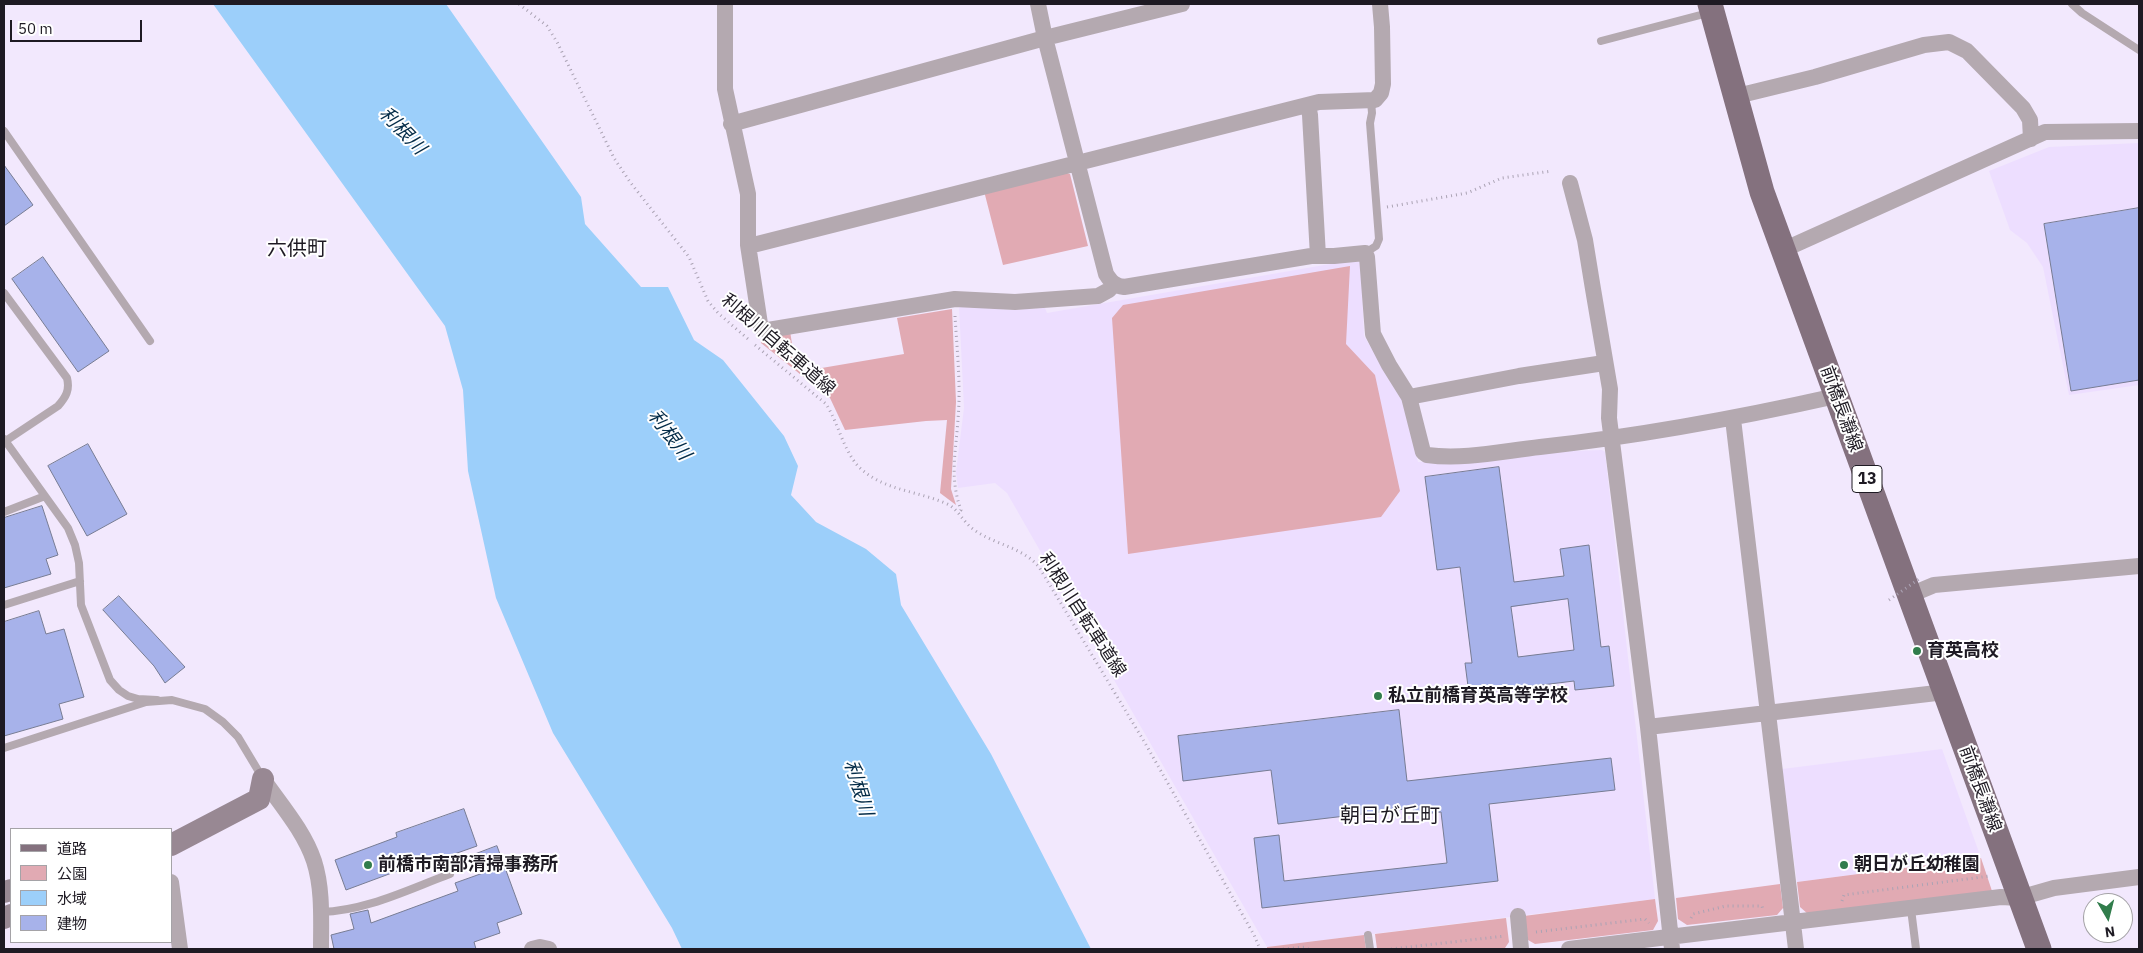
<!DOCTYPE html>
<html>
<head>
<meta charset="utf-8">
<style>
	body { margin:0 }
	#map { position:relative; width:2143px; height:953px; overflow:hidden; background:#f2e8fd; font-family:"IBM Plex Sans","Noto Sans JP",sans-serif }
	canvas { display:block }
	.frame { position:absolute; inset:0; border:5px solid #1e1a23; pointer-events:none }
	.legend { position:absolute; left:10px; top:828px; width:162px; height:115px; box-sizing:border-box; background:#fff; border:1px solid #a5a3a7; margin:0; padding:6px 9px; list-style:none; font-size:15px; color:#1e1a23 }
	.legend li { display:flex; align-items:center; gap:10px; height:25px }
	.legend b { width:25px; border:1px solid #a5a3a7 }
	.north { position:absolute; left:2083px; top:893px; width:50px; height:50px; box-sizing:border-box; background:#fff; border:1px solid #a5a3a7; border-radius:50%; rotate:172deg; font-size:14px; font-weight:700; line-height:20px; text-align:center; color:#1e1a23 }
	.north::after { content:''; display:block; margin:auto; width:18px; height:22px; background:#317d4c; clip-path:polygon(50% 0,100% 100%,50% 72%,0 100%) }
	.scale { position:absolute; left:10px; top:20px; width:132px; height:22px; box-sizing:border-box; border:2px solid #1e1a23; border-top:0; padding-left:6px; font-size:15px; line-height:18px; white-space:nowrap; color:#1e1a23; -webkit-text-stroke:4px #fff; paint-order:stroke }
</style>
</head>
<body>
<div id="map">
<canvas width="2143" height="953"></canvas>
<div class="frame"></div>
<ul class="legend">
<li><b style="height:6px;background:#84717e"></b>道路</li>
<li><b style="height:14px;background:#e1aab3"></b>公園</li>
<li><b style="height:14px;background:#9ccffa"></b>水域</li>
<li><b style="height:14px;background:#a7b2ea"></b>建物</li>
</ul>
<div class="north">N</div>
<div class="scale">50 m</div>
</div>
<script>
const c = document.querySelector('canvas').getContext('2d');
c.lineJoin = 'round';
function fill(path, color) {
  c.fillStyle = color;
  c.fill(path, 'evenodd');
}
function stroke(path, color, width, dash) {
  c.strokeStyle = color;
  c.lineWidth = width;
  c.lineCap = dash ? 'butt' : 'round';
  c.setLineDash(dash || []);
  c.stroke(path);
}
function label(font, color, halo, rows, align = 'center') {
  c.font = font + ' "IBM Plex Sans","Noto Sans JP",sans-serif';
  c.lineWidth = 4;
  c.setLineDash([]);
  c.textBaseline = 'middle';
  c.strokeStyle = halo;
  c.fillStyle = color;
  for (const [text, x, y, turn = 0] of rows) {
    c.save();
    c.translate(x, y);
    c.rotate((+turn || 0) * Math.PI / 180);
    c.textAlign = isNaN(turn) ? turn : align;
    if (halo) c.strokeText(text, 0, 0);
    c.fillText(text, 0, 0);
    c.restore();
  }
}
const built = new Path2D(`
	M2139 143V385L2069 395 2043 267 2027 243 2010 230 1989 171 2049 147Z
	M1359 259 1361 264 1364 336 1402 399 1418 462 1496 459 1546 452 1602 450 1605 452 1655 899 1267 947 1007 493 995 483 958 488 956 472 964 408 959 306 1010 310 1045 308 1047 313Z
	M1942 749 1981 858 1797 882 1782 769Z`);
const green = new Path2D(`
	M1061 171 1070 174 1088 246 1003 265 984 191Z
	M1350 266 1346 344 1375 375 1400 491 1381 517 1128 554 1112 318 1123 305Z
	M952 309 956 402 951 489 956 505 940 493 947 420 926 421 845 430 830 398 761 343 762 340 790 331 795 363 802 364 804 371 904 354 897 318Z
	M1981 858 1992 891 1808 914 1800 907 1797 882Z
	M1780 884 1783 908 1777 915 1687 925 1678 919 1676 898Z
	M1655 899 1658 921 1653 930 1535 944 1528 940 1524 916Z
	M1506 918 1509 942 1505 948 1377 949 1375 934Z
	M1364 935 1366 949H1267V947Z`);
const water = new Path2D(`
	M213 4H446L581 197 585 224 641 287H668L694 340 723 360 784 436 798 466 791 495 816 522 866 549 896 574 901 605 991 754 1091 949H682L672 928 553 733 496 598 468 471 463 390 445 326Z`);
const building = new Path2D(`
	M4 165 33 205 4 226Z
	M2139 208V380L2071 391 2044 224Z
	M43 257 109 351 78 372 12 279Z
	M88 444 127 514 87 536 48 466Z
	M1499 467 1514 582 1564 576 1560 549 1589 545 1601 647 1609 646 1614 686 1575 690 1574 681 1469 694 1465 663H1472L1460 567 1437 570 1425 477ZM1568 599 1574 650 1518 657 1511 607Z
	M42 506 58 555 46 559 51 574 4 588V518Z
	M119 596 185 667 165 683 154 666 103 610Z
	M39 611 46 634 64 629 84 697 59 704 63 719 4 736V622Z
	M1399 710 1407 781 1611 758 1615 790 1489 804 1498 881 1262 908 1254 838 1279 835 1284 881 1447 863 1441 812 1414 815 1413 808 1278 824 1271 770 1183 781 1178 736Z
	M464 809 477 846 409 870 408 867 346 890 335 860 397 837 396 833Z
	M497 846 522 914 497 923 500 933 474 942 476 949H334L331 935 354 929 350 914 368 910 371 923 458 891 455 883 483 873 476 854Z`);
const path = new Path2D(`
	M519 4 547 26 557 42 614 158 630 182 689 257 708 301 718 313 748 339
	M1387 207 1467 193 1502 178 1552 171
	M955 316C957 350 961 385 958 419 956 452 949 477 961 510L958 513
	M755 345 826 404C839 424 843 451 860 468 883 490 917 491 945 503 958 508 962 521 973 529 994 545 1021 546 1039 567L1145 743 1254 935 1260 949
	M1842 901 1844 895 1990 876
	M1691 918 1693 914 1726 906H1762L1763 910
	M1536 932 1645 919 1649 923
	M1283 949 1306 947 1308 949
	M1391 949 1505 936`);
const lane = new Path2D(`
	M2072 4 2082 13 2139 50
	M1601 41 1708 13
	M4 131 150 341
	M1365 253 1376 246 1379 239 1370 123 1372 113 1371 101
	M4 293 67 378C70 390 66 397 58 406L4 442
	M4 439 68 528 75 545 79 563 81 605 110 680 119 690 128 696 138 699 157 700
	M4 512 45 496
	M4 605 80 581
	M4 748 146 702 172 700 205 709 223 722 238 737 262 777
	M1911 909 1916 949
	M321 912C366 911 409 889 450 874
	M1368 935 1370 949`);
const street = new Path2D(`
	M725 4V89L748 194V245L760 324 763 329 768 330 955 299 1015 302 1098 296 1109 290 1114 284
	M1038 4 1045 38 1106 274C1111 282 1115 286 1124 287L1311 256H1334L1365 253 1367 257 1373 334 1389 365 1409 397 1423 452 1427 455C1464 460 1503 451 1540 447 1640 436 1738 418 1836 396
	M1737 96 1815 77 1924 45 1949 42 1967 51 2023 108 2030 120 2031 139
	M1308 105 1310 115 1318 256
	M731 124 1045 38 1182 4
	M1570 183 1585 240 1593 289 1610 389 1609 418 1648 727 1672 949
	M748 245 757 244 1319 102 1375 100 1381 93 1383 84 1382 27 1380 4
	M1783 250 2045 132 2139 131
	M1409 397 1519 376 1604 363
	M1733 419 1796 949
	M1910 595 1934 585 2139 566
	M1648 727 1945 692
	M263 779C281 805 304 831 314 861 323 889 321 920 321 949
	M171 882 180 949
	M1518 916 1521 949
	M532 949 540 947 549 949
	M1569 949 2001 897 2019 898 2054 888 2139 877`);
const secondary = new Path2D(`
	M171 845 259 799 263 779
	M4 892 11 890
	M4 918 11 915`);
const primary = new Path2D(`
	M1710 4 1762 192 2039 949`);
const pathBridge = new Path2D(`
	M1889 600 1919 579`);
const markers = [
	[1917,651,5,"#317d4c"],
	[1378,696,5,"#317d4c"],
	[368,865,5,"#317d4c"],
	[1844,865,5,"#317d4c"]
];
const shields = [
	[1867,479,30]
];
const shieldNames = [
	["13",1867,479]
];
const streetNames = [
	["利根川自転車道線",778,345,41],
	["前橋長瀞線",1841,409,70],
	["利根川自転車道線",1082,615,57],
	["前橋長瀞線",1980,789,70]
];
const poiNames = [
	["育英高校",1927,651],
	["私立前橋育英高等学校",1388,696],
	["前橋市南部清掃事務所",378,865],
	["朝日が丘幼稚園",1854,865]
];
const waterNames = [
	["利根川",402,131,46],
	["利根川",669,435,53],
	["利根川",858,788,73]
];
const quarterNames = [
	["六供町",297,249],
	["朝日が丘町",1390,816]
];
fill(built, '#eddeff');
fill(green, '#e1aab3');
fill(water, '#9ccffa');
fill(building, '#a7b2ea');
stroke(building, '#777c93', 1);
stroke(path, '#aba3b4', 3, [1, 4]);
stroke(lane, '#b4a9b0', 8);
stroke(street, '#b4a9b0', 16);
stroke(secondary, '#988893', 22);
stroke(primary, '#84717e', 25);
stroke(pathBridge, '#aba3b4', 3, [1, 4]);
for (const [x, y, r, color] of markers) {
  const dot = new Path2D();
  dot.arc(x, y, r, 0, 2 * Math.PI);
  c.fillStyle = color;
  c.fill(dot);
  stroke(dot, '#fff', 2);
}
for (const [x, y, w] of shields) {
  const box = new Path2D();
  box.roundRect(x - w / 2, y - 13.5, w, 27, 4);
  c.fillStyle = '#fff';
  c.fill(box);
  stroke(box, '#1e1a23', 1);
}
label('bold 16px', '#1e1a23', null, shieldNames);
label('18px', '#1e1a23', '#fff', streetNames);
label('bold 18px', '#1e1a23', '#fff', poiNames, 'left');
label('italic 19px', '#042c48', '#fff', waterNames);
label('20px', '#1e1a23', '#fff', quarterNames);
</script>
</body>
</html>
